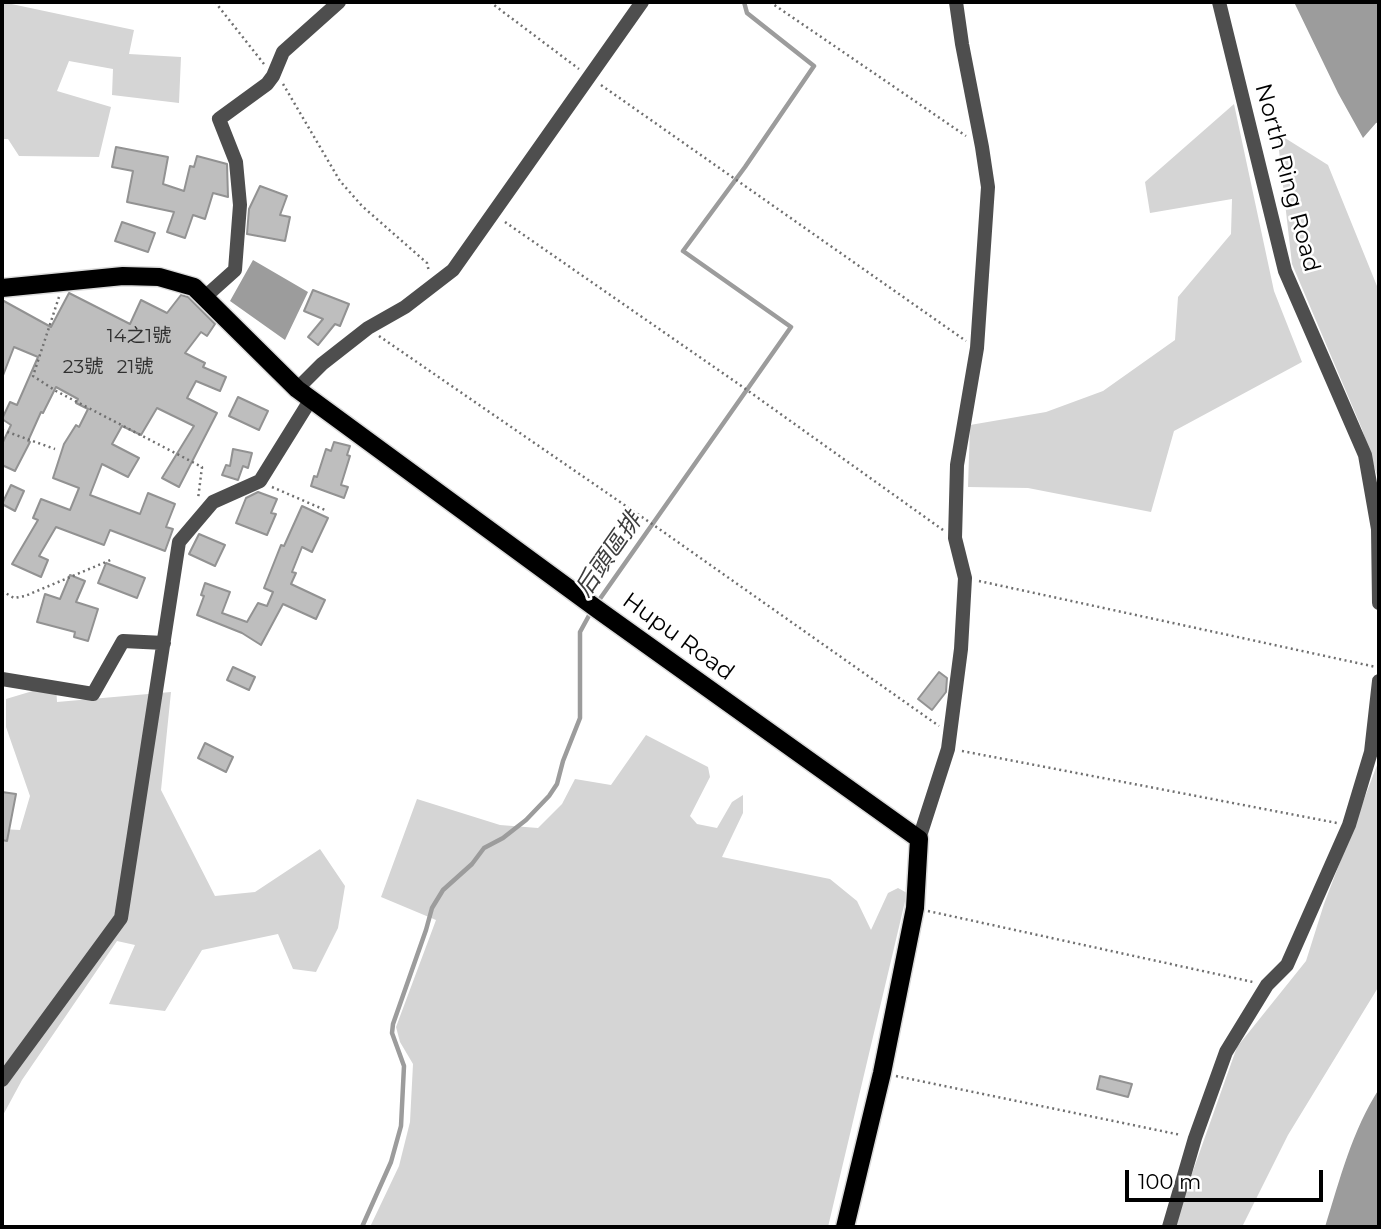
<!DOCTYPE html>
<html>
<head>
<meta charset="utf-8">
<style>
	body { margin:0 }
	#map { position:relative; width:1381px; height:1229px; overflow:hidden; background:#fff; font-family:Montserrat,sans-serif }
	canvas { display:block }
	.frame { position:absolute; inset:0; border:4px solid #000; pointer-events:none }
	.scale { position:absolute; left:1125px; top:1170px; width:198px; height:32px; box-sizing:border-box; border:4px solid #000; border-top:0; padding-left:9px; font-size:21px; line-height:24px; white-space:nowrap; color:#000; -webkit-text-stroke:5px #fff; paint-order:stroke }
</style>
</head>
<body>
<div id="map">
<canvas width="1381" height="1229"></canvas>
<div class="frame"></div>
<div class="scale">100 m</div>
</div>
<script>
const c = document.querySelector('canvas').getContext('2d');
c.lineJoin = 'round';
function fill(path, color) {
  c.fillStyle = color;
  c.fill(path, 'evenodd');
}
function stroke(path, color, width, dash) {
  c.strokeStyle = color;
  c.lineWidth = width;
  c.lineCap = dash ? 'butt' : 'round';
  c.setLineDash(dash || []);
  c.stroke(path);
}
function label(font, color, halo, rows, align = 'center') {
  c.font = font + ' Montserrat,"Noto Sans TC",sans-serif';
  c.lineWidth = 5;
  c.setLineDash([]);
  c.textBaseline = 'middle';
  c.strokeStyle = halo;
  c.fillStyle = color;
  for (const [text, x, y, turn = 0] of rows) {
    c.save();
    c.translate(x, y);
    c.rotate((+turn || 0) * Math.PI / 180);
    c.textAlign = isNaN(turn) ? turn : align;
    if (halo) c.strokeText(text, 0, 0);
    c.fillText(text, 0, 0);
    c.restore();
  }
}
const green = new Path2D(`
	M2 2 134 30 129 54 181 57 179 103 112 95 113 69 69 61 57 91 111 107 99 157 19 156 8 139H2Z
	M1234 104 1274 291 1302 362 1174 431 1151 512 1028 488 968 487 970 425 1046 412 1103 391 1175 340 1178 297 1231 234 1232 199 1150 213 1145 182Z
	M1277 133 1328 165 1379 291V482L1362 429 1292 264Z
	M56 684 57 702 171 692 161 790 215 896 255 892 320 849 345 886 338 928 316 972 293 969 278 934 202 950 165 1011 109 1004 135 945 117 941 22 1080 2 1117V829L20 830 30 796 6 727V699Z
	M646 735 708 767 710 777 690 816 697 824 717 828 732 802 743 795V813L722 857 830 879 857 901 871 930 888 893 898 888 907 893 828 1227H370L399 1166 410 1122 413 1064 400 1042 396 1027 436 920 381 897 417 799 500 825 538 828 562 804 575 779 611 785Z
	M1379 760V986L1288 1135 1242 1227H1173L1237 1047 1306 961 1324 904Z`);
const water = new Path2D(`
	M1294 2H1379V122L1376 123 1363 138 1338 93Z
	M253 260 308 292 285 340 230 301Z
	M1379 1089V1227H1325C1340 1179 1352 1131 1379 1089Z`);
const stream = new Path2D(`
	M597 603 791 327 683 251 745 167 814 66 747 13 744 2
	M362 1227 391 1162 401 1126 404 1066 392 1033 393 1024 426 930 432 908 443 890 472 864 484 848 503 838 526 820 549 796 557 784 563 761 580 718V632L592 610`);
const building = new Path2D(`
	M116 147 168 157 163 184 184 191 190 166 194 167 197 156 227 164 228 197 213 193 205 219 193 215 185 238 167 232 174 212 127 202 133 171 112 167Z
	M260 186 287 196 280 215 290 217 285 241 247 234 249 209Z
	M122 222 155 233 148 252 115 241Z
	M313 290 349 304 340 326 335 324 318 345 308 337 323 319 304 311Z
	M69 293 130 324 141 300 167 313 181 295 188 297 215 324 207 336 201 332 185 353 205 363 203 367 226 377 220 391 196 381 187 398 217 413 179 487 162 478 194 426 157 408 141 435 122 426 112 444 139 458 128 477 102 464 90 495 140 514 148 493 175 504 166 527 173 529 165 551 110 530 104 545 56 527 39 556 48 560 41 577 12 564 38 520 33 518 41 499 70 510 79 488 53 478 64 444 76 425 79 427 88 409 76 403 78 399 56 387 43 413 41 412 28 441 30 442 15 471 2 465V444L11 425 2 419 10 402 17 405 38 357 14 347 2 378V300L51 327Z
	M238 397 268 411 259 430 229 416Z
	M334 442 350 446 347 455 350 456 341 485 348 487 344 498 311 486 314 476 317 477 326 449 331 451Z
	M233 449 252 453 248 468 243 466 238 480 222 475 226 465 230 466Z
	M11 485 24 491 15 511 2 504Z
	M258 492 277 499 271 513 276 514 267 535 236 523 246 498Z
	M302 506 328 518 312 552 302 547 292 572 296 573 291 584 325 600 316 619 283 604 261 645 242 633 197 615 204 596 201 595 205 583 230 592 222 613 247 622 258 603 267 606 273 592 264 588 281 545 284 546Z
	M199 534 225 545 215 566 189 554Z
	M106 563 145 578 137 598 98 583Z
	M70 575 85 581 76 602 98 609 88 641 74 637 75 632 37 622 45 594 60 599Z
	M233 667 255 677 249 690 227 680Z
	M939 672 947 678 946 692 932 710 918 699Z
	M205 743 233 757 226 772 198 758Z
	M2 792 16 794 7 841 2 840Z
	M1100 1076 1132 1084 1128 1097 1097 1089Z`);
const path = new Path2D(`
	M215 2 264 64
	M490 2 579 69
	M770 2 966 136
	M283 84 340 181 362 206 427 263 429 272
	M601 85 966 341
	M505 222 740 385 943 530
	M59 297 33 376 56 391 202 467 198 499
	M379 336 655 526 939 726
	M2 430 55 449
	M272 487 325 510
	M979 581 1376 667
	M2 591 14 598 25 596 113 559
	M962 751 1337 823
	M928 911 1253 982
	M896 1076 1181 1135`);
const minor = new Path2D(`
	M1219 2 1285 271 1365 455 1378 529 1379 603
	M206 296 235 270 240 205 236 162 219 119 267 84 273 76 283 52 339 2
	M297 389 322 364 368 328 405 307 453 270 642 2
	M2 679 93 694 123 641 164 643
	M919 839 948 749 961 649 965 578 955 538 957 465 977 348 988 187 982 147 962 44 956 2
	M2 1080 121 918 179 542 213 502 260 481 311 399
	M1169 1227 1195 1138 1226 1052 1267 985 1287 965 1349 825 1371 752 1379 681`);
const major = new Path2D(`
	M2 288 123 276 159 277 194 287 297 389 597 609 919 839 915 908 882 1073 845 1227`);
const numberNames = [
	["14之1號",139,336],
	["23號",83,367],
	["21號",135,367]
];
const streetNames = [
	["North Ring Road",1287,178,75],
	["Hupu Road",678,637,36]
];
const waterNames = [
	["后頭區排",609,555,-55]
];
fill(green, '#d5d5d5');
fill(water, '#9c9c9c');
stroke(stream, '#9c9c9c', 4.5);
fill(building, '#bebebe');
stroke(building, '#929292', 2);
stroke(major, '#dbdbdb', 21);
stroke(path, '#707070', 2.5, [2, 3.5]);
stroke(minor, '#4e4e4e', 14);
stroke(major, '#000', 18);
label('19px', '#303030', null, numberNames);
label('23px', '#000', '#fff', streetNames);
label('italic 24px', '#3d3d3d', '#fff', waterNames);
</script>
</body>
</html>
